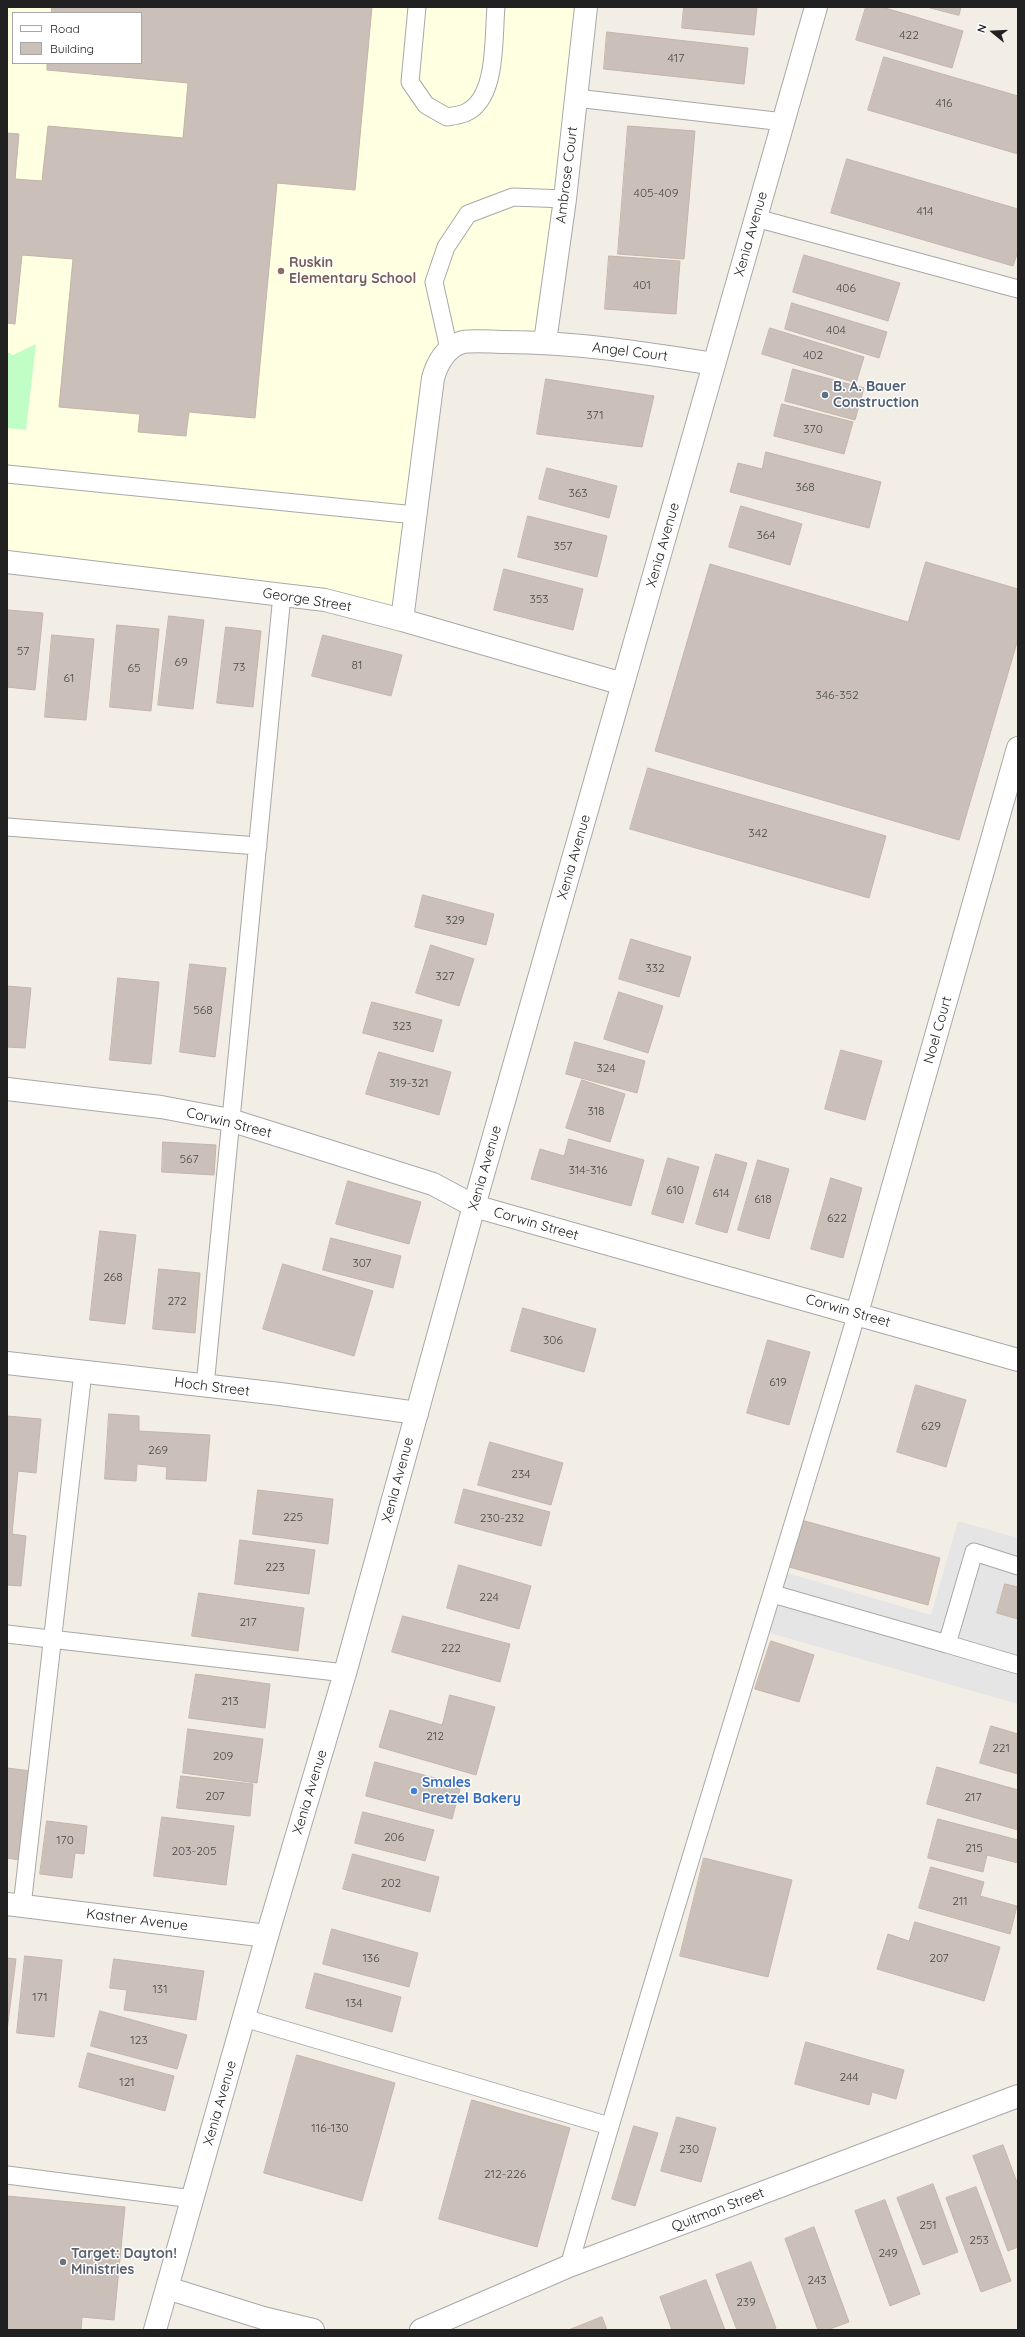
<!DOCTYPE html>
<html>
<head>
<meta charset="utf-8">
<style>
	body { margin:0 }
	#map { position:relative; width:1025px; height:2337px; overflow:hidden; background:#f2eee6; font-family:Quicksand,sans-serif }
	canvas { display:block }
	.frame { position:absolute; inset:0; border:8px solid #212121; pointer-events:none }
	.legend { position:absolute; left:12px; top:12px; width:130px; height:52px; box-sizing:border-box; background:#fff; border:1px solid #a6a6a6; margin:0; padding:5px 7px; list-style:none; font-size:12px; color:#212121 }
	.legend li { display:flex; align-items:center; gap:8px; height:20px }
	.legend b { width:20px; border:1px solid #a6a6a6 }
	.north { position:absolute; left:973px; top:12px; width:40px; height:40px; -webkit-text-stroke:3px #fff; paint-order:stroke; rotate:288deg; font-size:11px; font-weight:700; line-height:16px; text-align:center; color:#212121 }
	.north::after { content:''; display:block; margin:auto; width:14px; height:18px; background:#212121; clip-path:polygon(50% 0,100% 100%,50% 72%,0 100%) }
</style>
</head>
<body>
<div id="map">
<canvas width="1025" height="2337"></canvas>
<div class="frame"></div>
<ul class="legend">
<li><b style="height:5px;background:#fff"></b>Road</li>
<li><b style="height:11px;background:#cac0b9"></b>Building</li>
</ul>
<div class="north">N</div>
</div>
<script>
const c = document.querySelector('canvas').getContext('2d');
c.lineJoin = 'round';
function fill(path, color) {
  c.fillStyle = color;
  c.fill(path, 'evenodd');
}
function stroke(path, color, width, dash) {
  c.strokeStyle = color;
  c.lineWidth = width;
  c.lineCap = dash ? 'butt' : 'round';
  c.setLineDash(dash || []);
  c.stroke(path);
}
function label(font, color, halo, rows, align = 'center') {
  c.font = font + ' Quicksand,sans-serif';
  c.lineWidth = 3;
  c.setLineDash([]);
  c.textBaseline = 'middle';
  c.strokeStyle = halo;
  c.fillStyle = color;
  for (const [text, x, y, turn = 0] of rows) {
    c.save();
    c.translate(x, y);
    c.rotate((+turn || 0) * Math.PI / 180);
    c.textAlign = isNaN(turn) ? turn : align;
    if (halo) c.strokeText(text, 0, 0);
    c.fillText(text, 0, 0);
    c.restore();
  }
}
const education = new Path2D(`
	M7 7H586L545 342H462L437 364 402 620 7 562ZM13 13H141V63H13Z`);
const park = new Path2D(`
	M36 344 26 430 7 428V352L13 355Z`);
const parking = new Path2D(`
	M958 1521 1018 1538V1704L770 1633 787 1573 931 1615Z`);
const building = new Path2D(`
	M52 7H372L355 190 277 183 255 418 189 412 186 436 138 432 140 414 59 407 73 259 22 255 15 324 7 323V133L19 134 15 179 42 181 48 126 183 138 188 83 47 70V63H141V13H52Z
	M684 7H757L754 35 682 28Z
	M866 7H882L963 31 952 68 856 40Z
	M927 7H961L959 15Z
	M607 32 748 48 744 84 604 69Z
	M884 57 1018 96V154L868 110Z
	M628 126 695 131 684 259 618 254Z
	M847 159 1018 209V251L1013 266 831 213Z
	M804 255 900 283 888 321 793 292Z
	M609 256 680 261 676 314 605 309Z
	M792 303 887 332 879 358 785 329Z
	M770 328 864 357 856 383 762 354Z
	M793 369 864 388 855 420 785 401Z
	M546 379 654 396 642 447 537 434Z
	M782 404 853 422 844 454 774 436Z
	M766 452 881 482 869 528 730 492 738 463 762 469Z
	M547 468 617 486 609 518 539 499Z
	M741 506 802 524 790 565 729 547Z
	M528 516 607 536 597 577 518 557Z
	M926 562 1018 589V639L959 840 655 751 710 564 908 622Z
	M504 569 583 589 573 630 494 610Z
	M8 610 43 613 35 690 7 687Z
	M169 616 204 620 193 709 158 705Z
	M117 625 159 629 151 711 110 707Z
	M226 627 261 631 253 707 217 703Z
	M52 635 94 639 86 720 45 717Z
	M323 635 402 655 391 696 312 676Z
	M648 768 886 836 869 898 630 829Z
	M423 895 494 914 486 945 415 927Z
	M631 939 691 957 679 997 619 979Z
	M431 945 474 959 459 1006 416 993Z
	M190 964 226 968 215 1057 180 1052Z
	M118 978 159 982 151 1064 110 1060Z
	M7 986 31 988 25 1048 7 1047Z
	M619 992 663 1006 648 1053 604 1039Z
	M372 1002 442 1020 433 1052 363 1033Z
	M575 1042 645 1061 637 1093 566 1074Z
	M841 1050 882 1061 865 1120 825 1109Z
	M379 1052 451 1072 439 1115 366 1094Z
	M582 1080 625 1094 610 1142 566 1128Z
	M569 1139 644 1160 631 1206 531 1179 540 1149 564 1156Z
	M163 1142 216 1145 214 1175 162 1172Z
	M716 1154 747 1163 727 1233 696 1224Z
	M668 1158 699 1167 683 1223 652 1214Z
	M758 1160 789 1169 769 1239 738 1230Z
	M831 1178 862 1188 843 1258 811 1249Z
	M348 1181 421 1202 409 1244 336 1224Z
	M100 1231 136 1235 125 1324 90 1320Z
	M331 1238 401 1256 393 1288 323 1270Z
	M283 1264 373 1291 354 1356 263 1329Z
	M159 1269 200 1273 195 1333 153 1329Z
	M523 1308 596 1329 584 1372 511 1351Z
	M768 1340 810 1352 789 1425 747 1413Z
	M916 1385 966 1400 946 1467 897 1452Z
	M109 1414 139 1416V1431L210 1435 206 1481 166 1479 167 1467 137 1464 136 1481 105 1479Z
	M7 1416 41 1419 36 1473 18 1471 12 1534 26 1536 21 1586 7 1585Z
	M490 1442 563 1463 551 1505 478 1485Z
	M464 1489 550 1512 541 1546 455 1523Z
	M258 1490 333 1499 328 1544 253 1534Z
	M801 1520 940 1558 928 1605 789 1567Z
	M240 1540 315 1550 309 1594 235 1584Z
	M459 1565 531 1586 519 1629 447 1608Z
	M1005 1584 1018 1587V1619L997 1613Z
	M199 1593 304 1608 298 1651 192 1636Z
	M403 1616 510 1644 500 1682 392 1652Z
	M771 1641 814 1655 799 1702 755 1689Z
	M196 1674 270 1684 265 1728 189 1718Z
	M450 1695 495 1707 476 1775 379 1747 390 1710 442 1725Z
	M991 1726 1018 1734V1774L980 1763Z
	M188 1729 263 1739 257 1783 183 1773Z
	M375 1762 461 1785 452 1819 366 1796Z
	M937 1767 1018 1790V1830L927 1804Z
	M7 1768 31 1771 20 1860 7 1858Z
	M181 1776 253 1784 250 1816 177 1808Z
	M363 1812 434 1830 425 1861 355 1843Z
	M162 1817 234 1826 226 1885 154 1876Z
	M938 1819 1018 1840V1863L987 1855 983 1872 928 1858Z
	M47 1821 87 1826 84 1854 75 1853 72 1878 40 1874Z
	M353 1854 439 1877 430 1912 343 1889Z
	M704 1858 792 1880 768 1977 680 1956Z
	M931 1867 984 1882 980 1896 1017 1906 1010 1934 919 1908Z
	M915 1922 1000 1947 984 2001 877 1969 888 1934 909 1941Z
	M332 1929 418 1953 409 1987 323 1964Z
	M25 1956 62 1960 54 2037 17 2033Z
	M7 1958 16 1959 7 2031Z
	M114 1959 204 1971 196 2020 124 2010 127 1990 110 1988Z
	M315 1973 401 1997 392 2032 306 2008Z
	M100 2011 187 2035 177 2069 91 2046Z
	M806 2042 904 2070 896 2099 872 2092 869 2105 795 2084Z
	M88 2053 174 2076 165 2111 79 2087Z
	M297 2055 395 2083 362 2201 264 2173Z
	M472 2100 570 2128 537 2247 439 2219Z
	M677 2117 716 2128 701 2182 661 2171Z
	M634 2126 658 2133 635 2206 612 2199Z
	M1003 2145 1018 2185V2247L1008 2251 973 2156Z
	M933 2184 958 2252 923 2265 897 2198Z
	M976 2187 1011 2281 981 2292 946 2198Z
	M7 2196 125 2207 114 2320 82 2317 81 2330H7Z
	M885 2200 920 2294 890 2306 855 2211Z
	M814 2227 849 2322 827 2330H818L785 2239Z
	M751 2262 776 2328 772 2330H737L716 2275Z
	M706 2280 725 2330H672L660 2297Z
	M602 2317 607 2330H569Z`);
const service = new Path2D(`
	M417 7 410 82 426 105 447 117C453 116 460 115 465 113 498 99 493 37 496 7
	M576 98 784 122
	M756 218 1018 289
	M449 349 434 282 446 247 468 214 513 197 565 199
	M7 474 415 515
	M7 827 258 846
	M205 1386 282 595
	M1018 1566 974 1552 947 1644 1018 1665
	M773 1594 947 1644
	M7 1634 345 1673
	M22 1906 83 1372
	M244 2018 609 2126
	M7 2175 193 2199
	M569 2266C661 1947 762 1631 857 1313`);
const minor = new Path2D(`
	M545 342 565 199 586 7
	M7 562 325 600 402 620 623 684
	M402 620 433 378C437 364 446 346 463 342 475 340 492 342 505 342 575 342 645 353 714 364
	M7 1089 161 1107 230 1120 433 1184 474 1206 1018 1360
	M857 1313 1018 748
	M7 1363 280 1394 417 1413
	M7 1904 267 1936
	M421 2330 569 2266 1018 2096`);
const tertiary = new Path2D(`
	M167 2288 263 2318 313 2330
	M155 2330 267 1936 345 1673 474 1206 816 7`);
const markers = [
	[281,271,4,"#8d6e63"],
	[825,395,4,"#5c6f8a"],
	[414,1791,4,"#3f7fe0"],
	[63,2262,4,"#6b7280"]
];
const numberNames = [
	["422",909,35],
	["417",676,58],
	["416",944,103],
	["405-409",656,193],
	["414",925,211],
	["401",642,285],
	["406",846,288],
	["404",836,330],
	["402",813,355],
	["371",595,415],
	["370",813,429],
	["368",805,487],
	["363",578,493],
	["364",766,535],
	["357",563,546],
	["353",539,599],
	["57",23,651],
	["69",181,662],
	["81",357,665],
	["73",239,667],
	["65",134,668],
	["61",69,678],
	["346-352",837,695],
	["342",758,833],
	["329",455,920],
	["332",655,968],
	["327",445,976],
	["568",203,1010],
	["323",402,1026],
	["324",606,1068],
	["319-321",409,1083],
	["318",596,1111],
	["567",189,1159],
	["314-316",588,1170],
	["610",675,1190],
	["614",721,1193],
	["618",763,1199],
	["622",837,1218],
	["307",362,1263],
	["268",113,1277],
	["272",177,1301],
	["306",553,1340],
	["619",778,1382],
	["629",931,1426],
	["269",158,1450],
	["234",521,1474],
	["225",293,1517],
	["230-232",502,1518],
	["223",275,1567],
	["224",489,1597],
	["217",248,1622],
	["222",451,1648],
	["213",230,1701],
	["212",435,1736],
	["221",1001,1748],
	["209",223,1756],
	["207",215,1796],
	["217",973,1797],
	["206",394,1837],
	["170",65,1840],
	["215",974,1848],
	["203-205",194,1851],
	["202",391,1883],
	["211",960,1901],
	["136",371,1958],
	["207",939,1958],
	["131",160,1989],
	["171",40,1997],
	["134",354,2003],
	["123",139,2040],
	["244",849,2077],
	["121",127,2082],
	["116-130",330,2128],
	["230",689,2149],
	["212-226",505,2174],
	["251",928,2225],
	["253",979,2240],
	["249",888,2253],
	["243",817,2280],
	["239",746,2302]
];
const streetNames = [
	["Ambrose Court",567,175,-83],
	["Xenia Avenue",751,234,-74],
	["Angel Court",630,352,7],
	["Xenia Avenue",663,545,-74],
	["George Street",307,600,9],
	["Xenia Avenue",574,857,-74],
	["Noel Court",938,1030,-74],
	["Corwin Street",229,1123,14],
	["Xenia Avenue",485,1168,-74],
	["Corwin Street",536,1224,16],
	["Corwin Street",848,1311,16],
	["Hoch Street",212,1387,7],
	["Xenia Avenue",398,1480,-75],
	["Xenia Avenue",310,1792,-73],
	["Kastner Avenue",137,1920,7],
	["Xenia Avenue",220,2103,-74],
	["Quitman Street",718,2210,-21]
];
const educationNames = [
	["Ruskin",289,263],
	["Elementary School",289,279]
];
const serviceNames = [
	["B. A. Bauer",833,387],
	["Construction",833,403]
];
const shopNames = [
	["Smales",422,1783],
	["Pretzel Bakery",422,1799]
];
const worshipNames = [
	["Target: Dayton!",71,2254],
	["Ministries",71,2270]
];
fill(education, '#ffffe2');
fill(park, '#c1fec6');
fill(parking, '#e5e5e5');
fill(building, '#cac0b9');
stroke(building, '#c5b4a7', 1);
stroke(service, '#a8a8a8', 19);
stroke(minor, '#a8a8a8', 24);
stroke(tertiary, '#a8a8a8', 24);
stroke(service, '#fff', 17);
stroke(minor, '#fff', 22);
stroke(tertiary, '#fff', 22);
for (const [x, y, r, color] of markers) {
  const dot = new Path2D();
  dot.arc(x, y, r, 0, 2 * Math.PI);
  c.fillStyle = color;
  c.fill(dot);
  stroke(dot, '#fff', 1.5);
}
label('12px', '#4b4947', null, numberNames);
label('14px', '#212121', '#fff', streetNames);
label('bold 14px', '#785e54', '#fff', educationNames, 'left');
label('bold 14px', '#4e5e75', '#fff', serviceNames, 'left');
label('bold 14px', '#366cbe', '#fff', shopNames, 'left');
label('bold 14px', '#5b616d', '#fff', worshipNames, 'left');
</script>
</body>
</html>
